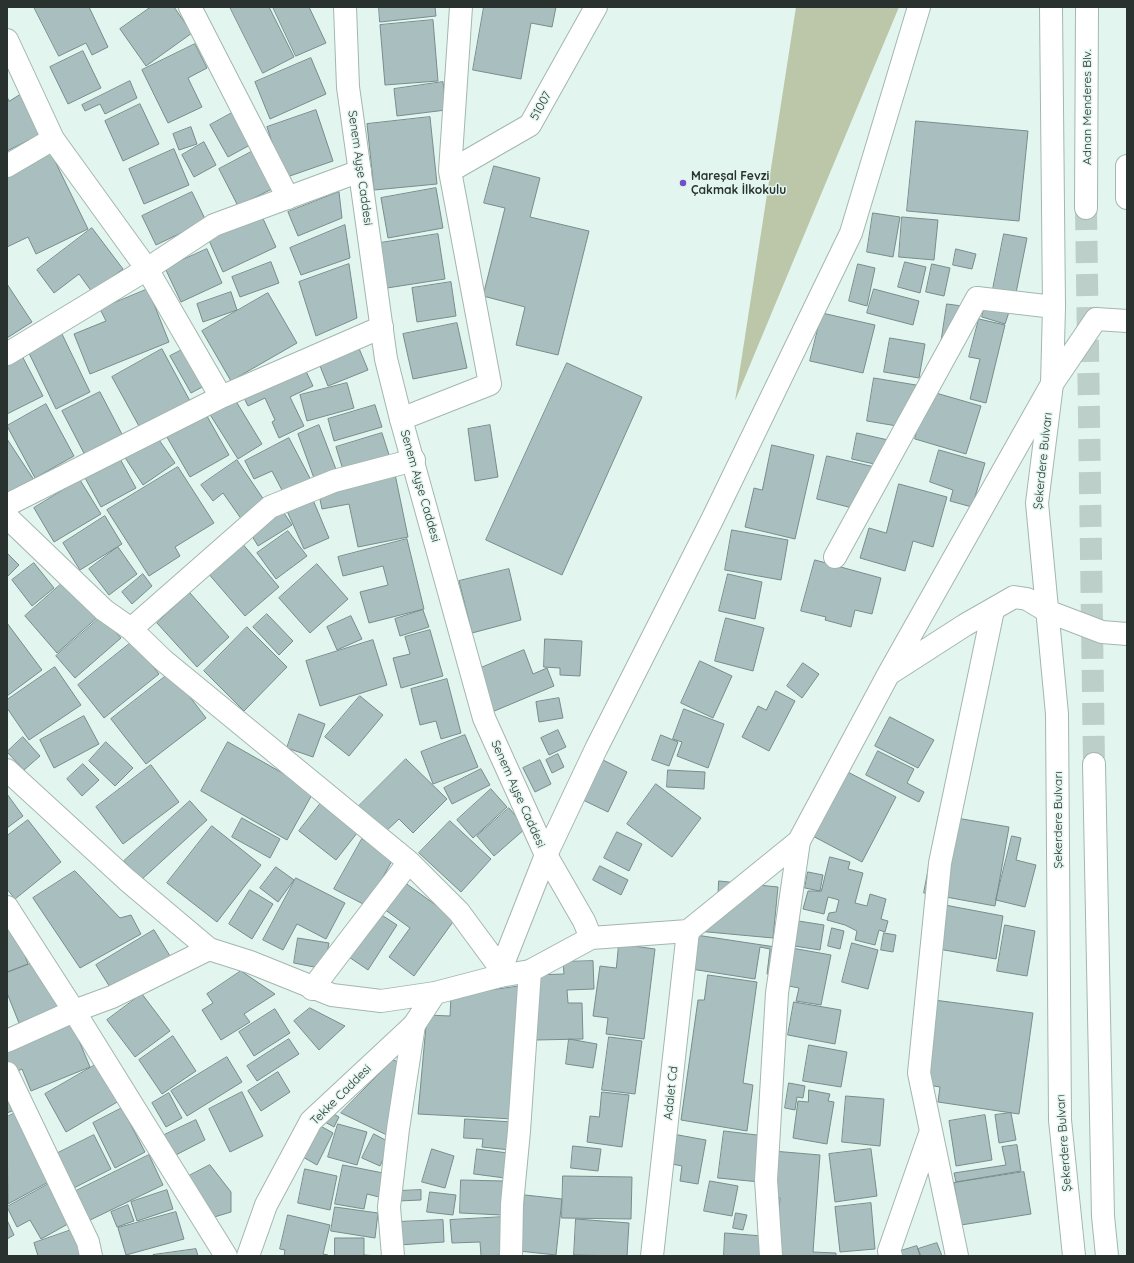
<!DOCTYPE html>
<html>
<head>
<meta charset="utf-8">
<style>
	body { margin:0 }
	#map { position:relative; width:1134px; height:1263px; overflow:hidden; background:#e2f6ef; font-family:Quicksand,sans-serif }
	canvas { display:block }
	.frame { position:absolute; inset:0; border:8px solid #2a322f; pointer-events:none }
</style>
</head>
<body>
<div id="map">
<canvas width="1134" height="1263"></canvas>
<div class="frame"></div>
</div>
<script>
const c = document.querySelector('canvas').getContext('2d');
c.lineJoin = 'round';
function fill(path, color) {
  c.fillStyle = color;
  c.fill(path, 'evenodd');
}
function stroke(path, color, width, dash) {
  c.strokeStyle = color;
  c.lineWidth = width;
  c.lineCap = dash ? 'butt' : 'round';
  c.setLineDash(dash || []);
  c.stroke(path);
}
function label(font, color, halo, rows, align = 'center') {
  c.font = font + ' Quicksand,sans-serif';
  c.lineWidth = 3;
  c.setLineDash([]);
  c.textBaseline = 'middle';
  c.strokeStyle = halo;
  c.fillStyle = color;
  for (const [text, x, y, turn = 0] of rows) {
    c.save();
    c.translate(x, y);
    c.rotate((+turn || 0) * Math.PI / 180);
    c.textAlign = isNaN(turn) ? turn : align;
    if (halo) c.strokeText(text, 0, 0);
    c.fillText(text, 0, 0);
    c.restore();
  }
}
const green = new Path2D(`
	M796 7H899L735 401Z`);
const building = new Path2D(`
	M34 7H89L108 47 92 55 86 43 59 56Z
	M151 7H174L192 33 146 66 120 29Z
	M230 7H269L294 57 263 73Z
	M273 7H309L326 43 296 56Z
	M379 7H435L436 16 380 22Z
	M484 7H556L552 27 531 23 521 79 473 70Z
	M433 20 438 81 385 85 380 25Z
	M195 44 207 68 188 78 202 107 168 123 142 70Z
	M83 51 101 88 68 104 50 67Z
	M311 58 326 94 270 119 255 82Z
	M130 81 137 98 105 114 100 104 85 111 82 105Z
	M443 82 446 110 397 116 394 89Z
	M23 93 43 133 7 151V97L9 101Z
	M140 104 159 144 123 161 105 121Z
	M316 110 333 161 284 178 267 127Z
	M232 113 250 145 228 157 210 125Z
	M430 117 437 184 374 190 367 124Z
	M916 121 1028 131 1019 221 907 211Z
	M191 127 197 144 179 150 173 134Z
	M204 142 216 165 194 177 182 155Z
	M174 149 189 185 144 204 129 169Z
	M253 151 272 189 238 206 219 169Z
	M51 153 88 229 36 254 28 237 7 247V175Z
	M494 166 540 178 530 217 589 231 558 355 516 345 525 307 483 296 505 208 484 203Z
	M436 188 443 228 388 238 381 198Z
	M192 192 206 221 156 245 142 216Z
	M339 192 342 218 298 236 288 212Z
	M260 212 276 247 223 272 207 236Z
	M873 213 900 217 893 257 867 252Z
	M902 217 938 220 934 260 899 257Z
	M345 225 350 258 301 275 290 248Z
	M92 228 123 269 92 292 79 274 54 293 37 270Z
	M438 234 445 279 387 288 380 243Z
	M1004 234 1027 238 1015 298 992 294Z
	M207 249 222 283 181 302 165 268Z
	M956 249 976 254 972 269 953 265Z
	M271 262 279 283 240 297 232 277Z
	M905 262 926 267 920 293 898 287Z
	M349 264 357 318 316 336 299 282Z
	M858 264 875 268 867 306 849 301Z
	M932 264 950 268 944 296 926 292Z
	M451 282 456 316 417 322 412 288Z
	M7 284 32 322 7 338Z
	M148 289 169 342 90 374 74 334 106 321 100 309Z
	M874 289 919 301 913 325 867 313Z
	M231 292 237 310 203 322 197 304Z
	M268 293 297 343 231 381 202 331Z
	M986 302 1010 309 1005 324 982 317Z
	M947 304 962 306 941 342Z
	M822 313 875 325 863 373 810 361Z
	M979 319 1005 325 986 403 970 399 980 359 969 357Z
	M457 323 467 368 413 379 403 334Z
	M61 332 90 392 56 409 27 349Z
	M890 338 925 344 919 378 884 372Z
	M358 346 368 370 328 386 318 361Z
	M186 348 206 385 191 393 170 356Z
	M162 349 190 401 140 428 112 377Z
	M21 354 43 396 7 414V361Z
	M567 363 642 397 562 575 486 540Z
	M303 365 313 386 290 397 304 426 279 438 272 422 275 420 265 398 248 406 242 394Z
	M874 378 916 385 909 428 867 421Z
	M347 383 354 408 307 421 300 395Z
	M929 391 981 406 966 454 915 439Z
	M100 392 125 440 87 459 62 411Z
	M234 398 262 444 238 459 209 413Z
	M46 404 74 456 35 478 7 426Z
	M375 405 382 427 334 441 328 419Z
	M203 409 229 455 190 477 164 432Z
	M319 425 337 472 315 481 298 434Z
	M490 425 498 477 475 481 468 429Z
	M382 433 390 458 344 473 336 447Z
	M857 433 888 440 883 466 852 459Z
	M155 434 175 463 143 485 124 456Z
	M289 438 312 482 285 496 272 471 254 479 245 461Z
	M7 439 34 480 7 498Z
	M772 445 814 455 795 539 745 527 754 488 762 490Z
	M939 450 985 463 972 507 950 501 953 490 930 482Z
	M827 456 879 468 868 512 817 499Z
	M119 457 136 488 101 507 84 476Z
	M237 460 266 503 242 520 223 493 213 501 201 485Z
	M178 467 214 523 175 547 180 556 149 576 107 510Z
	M395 474 408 537 358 547 349 504 322 509 318 490Z
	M80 480 101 514 54 542 34 508Z
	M899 484 947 497 933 547 913 541 905 571 860 558 869 528 886 533Z
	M313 500 329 538 304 549 287 511Z
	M282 510 292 525 258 546 249 531Z
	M105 516 122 544 80 570 63 543Z
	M732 530 788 540 781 580 725 570Z
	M288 531 307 556 276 579 257 553Z
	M407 539 424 609 369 623 360 592 388 585 383 566 343 576 338 557Z
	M241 542 279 587 245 616 207 572Z
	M118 547 137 574 109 595 89 569Z
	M7 553 19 565 7 577Z
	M815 560 881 578 872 614 855 610 851 627 825 620 826 617 801 611Z
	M34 563 54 588 32 606 12 580Z
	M317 564 348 599 310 633 279 598Z
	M509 569 521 620 472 633 459 581Z
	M143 574 152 586 132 604 122 592Z
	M728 574 762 582 755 619 719 611Z
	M67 579 99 616 57 653 25 616Z
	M190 593 229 637 197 667 157 623Z
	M423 610 429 627 400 636 395 619Z
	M267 614 293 641 279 655 253 627Z
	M102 616 121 638 75 678 56 656Z
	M351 616 362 639 337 650 327 627Z
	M726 618 764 628 753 671 715 661Z
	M7 623 42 670 7 696Z
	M247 627 287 667 244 711 204 671Z
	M430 630 443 676 401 688 393 658 410 654 405 637Z
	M545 639 582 641 580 676 560 675V668L544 667Z
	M373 640 387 685 320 706 306 661Z
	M133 641 159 674 104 718 78 685Z
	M524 650 533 674 547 668 554 686 492 712 476 670Z
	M700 661 732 676 713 718 681 703Z
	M803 663 819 674 802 698 787 686Z
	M55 667 81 705 29 740 7 708V700Z
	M171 672 206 718 146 764 111 719Z
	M447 679 461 733 441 739 436 721 420 725 411 689Z
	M776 691 795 701 769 751 742 737 758 706 766 710Z
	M360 696 383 715 349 756 325 737Z
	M559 698 563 718 539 722 536 702Z
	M684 709 724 724 708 768 677 756 682 742 673 739Z
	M299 714 325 724 313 757 287 748Z
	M84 716 99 744 54 768 40 740Z
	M890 717 934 740 918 768 875 746Z
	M558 730 566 747 549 755 541 738Z
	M465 735 478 767 433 784 421 752Z
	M661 735 678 742 669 766 652 760Z
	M23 737 40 756 24 770 7 752Z
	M106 742 133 768 115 786 89 761Z
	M228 742 314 791 287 840 201 791Z
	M878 751 914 769 907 783 924 792 919 802 866 775Z
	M558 754 564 767 552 773 546 760Z
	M406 759 447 799 413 833 399 819 384 833 358 807Z
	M540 760 551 784 535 792 523 768Z
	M603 760 627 772 608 812 583 800Z
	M83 764 99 780 82 796 67 779Z
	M151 765 179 802 123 844 96 807Z
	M840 768 896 797 862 862 807 833Z
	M481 769 490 785 452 804 444 788Z
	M668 770 705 772 704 789 667 787Z
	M656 784 701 818 672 857 627 824Z
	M491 789 507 807 473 838 457 820Z
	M7 794 23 816 7 828Z
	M324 799 361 828 336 860 299 831Z
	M190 801 207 820 141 880 124 861Z
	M509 808 526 828 494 856 477 836Z
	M939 815 1009 827 995 906 924 893Z
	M242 818 280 839 270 858 232 837Z
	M28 820 61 862 15 899 7 889V836Z
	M450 821 491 859 461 892 419 853Z
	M212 826 261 865 217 922 167 883Z
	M617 832 642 844 629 871 604 858Z
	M1012 836 1021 838 1016 860 1036 865 1025 907 996 900Z
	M362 839 394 857 367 906 334 889Z
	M830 857 850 862 848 869 863 873 855 903 867 906 870 894 886 899 881 919 888 921 885 932 879 930 875 945 855 940 857 931 845 925 827 920 829 913 836 912 839 900 828 897 824 914 803 909 808 891H821Z
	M600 866 628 880 621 895 593 880Z
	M276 867 294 880 278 902 260 888Z
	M75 871 120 918 131 915 141 934 80 968 33 898Z
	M808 872 823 875 820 891 805 888Z
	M296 878 345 903 326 939 297 924 283 950 263 940Z
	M719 881 778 887 773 938 697 931 700 907 717 909Z
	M404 882 455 919 414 976 389 957 410 928 384 909Z
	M250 890 273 904 252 939 229 924Z
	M929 902 1003 916 996 959 921 946Z
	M374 910 397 925 368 970 346 955Z
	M792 920 824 925 820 950 788 945Z
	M12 921 28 964 7 972V923Z
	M1005 925 1035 931 1027 976 997 971Z
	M832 928 844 931 840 949 828 946Z
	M154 930 170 956 113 992 96 965Z
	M884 933 896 935 893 952 881 950Z
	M696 935 782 948 778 976 767 974 770 949 760 947 755 979 691 969Z
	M298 938 329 943 324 969 294 963Z
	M852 943 878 950 868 989 842 982Z
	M619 944 655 949 644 1039 606 1034 608 1018 593 1016 600 966 616 968Z
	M786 947 831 955 821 1005 796 1001 799 988 779 984Z
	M40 960 59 1007 19 1023 7 993V973Z
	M593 961 594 989 567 990 568 1003H582L583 1039 536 1040 533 975 564 974 563 962Z
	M241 971 275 994 244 1014 250 1022 221 1040 202 1010 213 1003 207 994Z
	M708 975 757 982 743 1083 753 1085 747 1131 681 1120 698 1000H704Z
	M522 986 513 1119 418 1114 427 1015 450 1016 451 996Z
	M142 994 170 1031 135 1057 107 1020Z
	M934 1000 1033 1013 1019 1114 938 1102 940 1087 922 1084Z
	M794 1002 841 1010 835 1044 788 1035Z
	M310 1008 345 1026 319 1050 294 1021Z
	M275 1009 290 1033 254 1056 239 1032Z
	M70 1019 90 1067 31 1091 22 1069 11 1074 7 1066V1045Z
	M173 1036 196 1071 162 1094 139 1060Z
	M609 1037 642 1041 635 1094 602 1090Z
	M289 1039 299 1054 257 1081 247 1066Z
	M569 1039 597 1044 593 1068 566 1064Z
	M809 1045 847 1052 841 1087 803 1081Z
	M227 1057 242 1082 187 1116 171 1091Z
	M393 1060 403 1064 391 1137 341 1113Z
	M97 1064 119 1101 66 1132 45 1094Z
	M278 1072 290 1092 261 1111 248 1091Z
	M789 1083 805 1086 803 1098 797 1097 795 1110 785 1108Z
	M7 1085 17 1109 7 1113Z
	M809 1090 830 1094 828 1101 834 1102 827 1144 793 1138 798 1101 808 1102Z
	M242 1092 263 1136 230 1152 209 1109Z
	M602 1092 629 1095 622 1147 587 1142 590 1116 599 1117Z
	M169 1093 182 1118 166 1127 152 1103Z
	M846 1096 884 1099 880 1146 842 1142Z
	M122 1108 145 1152 115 1168 93 1123Z
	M328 1111 339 1117 334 1127 323 1121Z
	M17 1112 54 1179 8 1204 7 1117Z
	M1011 1113 1016 1140 999 1143 995 1115Z
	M985 1115 992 1160 956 1166 949 1121Z
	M465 1119 512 1122 510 1150 482 1147 483 1139 464 1138Z
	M196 1120 205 1140 170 1158 160 1137Z
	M317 1124 333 1133 317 1165 301 1156Z
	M338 1124 367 1132 357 1165 328 1157Z
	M724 1131 765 1136 760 1182 718 1178Z
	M667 1133 706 1140 698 1184 680 1181 682 1166 662 1162Z
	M374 1134 391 1143 380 1166 362 1158Z
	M94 1135 111 1169 70 1190 54 1155Z
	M1017 1145 1021 1171 956 1182 954 1173 1006 1165 1002 1147Z
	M573 1146 601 1149 598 1171 571 1168Z
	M432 1149 454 1156 445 1188 422 1182Z
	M477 1149 508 1153 505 1178 474 1174Z
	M871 1149 877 1196 835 1202 829 1154Z
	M773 1151 820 1155 813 1252 836 1253V1256H775L780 1198 769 1197Z
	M149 1155 163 1185 88 1221 74 1192Z
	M210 1165 231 1192V1212L211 1218 183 1179Z
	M343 1165 383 1173 379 1197 367 1194 364 1209 335 1204Z
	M305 1169 337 1176 330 1210 298 1203Z
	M1024 1172 1031 1214 961 1225 954 1183Z
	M563 1176 632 1177 631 1219 562 1218Z
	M461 1180 503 1181 502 1215 460 1213Z
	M54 1181 75 1220 41 1239 30 1220 17 1227 7 1207Z
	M710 1181 738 1186 732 1216 704 1211Z
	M167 1190 173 1209 137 1221 131 1202Z
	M421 1190V1200L398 1201V1191Z
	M430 1192 456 1195 453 1215 427 1212Z
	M525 1195 562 1199 556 1255 519 1251Z
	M871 1203 875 1249 840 1252 835 1207Z
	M128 1205 134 1221 117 1227 111 1212Z
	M335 1207 378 1213 375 1238 331 1231Z
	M176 1212 184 1239 126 1255 118 1228Z
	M736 1213 747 1215 743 1230 733 1228Z
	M288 1215 330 1225 323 1254 328 1255 327 1256H284L285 1250 280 1249Z
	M504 1217 506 1255 481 1256 480 1242 452 1243 450 1220Z
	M576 1219 629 1223 627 1256 574 1255Z
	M7 1220 14 1235 7 1239Z
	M443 1220 444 1242 399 1245 397 1222Z
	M77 1228 86 1256H38L34 1243Z
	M725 1233 762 1236 760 1256H724Z
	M335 1238H364V1255L379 1256H335Z
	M937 1243 942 1256H921L918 1249Z
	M917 1246 920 1256H895L894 1253Z
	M196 1249 198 1256H153V1255Z`);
const secondaryTunnel = new Path2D(`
	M1086 208 1094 764`);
const minor = new Path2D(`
	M190 7 288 198
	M7 40 53 139 147 269 221 397
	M7 166 53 139
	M450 171 530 125 596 7
	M7 354 147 269 214 225 360 171
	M401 419 490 384 450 171 461 7
	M7 505 221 397 382 327
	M7 517 104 610 131 629 163 660 409 862 459 912 501 969
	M835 557 977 298 1054 307
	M131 629 270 507 334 481 414 460
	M7 907 74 1011 226 1256
	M500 976 501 969 546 855 596 749 712 520 851 233 919 7
	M312 989 409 862
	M7 1041 74 1011 112 997 209 949
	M7 1073 88 1242 91 1256
	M393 1256 389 1207 398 1129 414 1025
	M511 1256 512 1204 519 1131 530 971
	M652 1256 688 931
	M771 1256 766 1180 777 993 799 841
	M891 1256 889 1251 931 1131
	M957 1256 919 1073 940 863 993 610`);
const tertiary = new Path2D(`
	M345 7 348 87 386 359 401 419 484 718 546 855 584 921 591 938
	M892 672 965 625 1014 597 1027 599 1047 611
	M7 770 127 880 209 949 250 962 332 995 381 1001 435 993 500 976 530 971 591 938 688 931 799 841 888 675 1052 384
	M248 1256 266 1205 311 1121 414 1025 435 993`);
const secondary = new Path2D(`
	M1051 7 1054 307 1052 384 1037 503 1057 714 1060 1120 1074 1256
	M1127 198V166
	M1052 384 1096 319 1127 321
	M1047 611 1102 632 1127 634`);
const primary = new Path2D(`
	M1086 208 1087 7
	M1094 764 1103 1216 1107 1256`);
const markers = [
	[683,183,4,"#7050c9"]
];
const streetNames = [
	["51007",541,106,-61],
	["Adnan Menderes Blv.",1087,107,-90],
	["Senem Ayşe Caddesi",360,168,82],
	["Şekerdere Bulvarı",1043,461,-84],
	["Senem Ayşe Caddesi",420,486,74],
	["Senem Ayşe Caddesi",518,794,66],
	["Şekerdere Bulvarı",1058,820,-90],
	["Adalet Cd",671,1093,-84],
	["Tekke Caddesi",341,1095,-45],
	["Şekerdere Bulvarı",1064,1143,-94]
];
const poiNames = [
	["Mareşal Fevzi",691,176],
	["Çakmak İlkokulu",691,190]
];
fill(green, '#bbc7a8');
fill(building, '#a9bebe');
stroke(building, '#788c8c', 1);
stroke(secondaryTunnel, '#bdcfc9', 22, [22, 11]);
stroke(minor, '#a3b6af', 24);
stroke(tertiary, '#a3b6af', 24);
stroke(secondary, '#a3b6af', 24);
stroke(primary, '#a3b6af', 24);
stroke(minor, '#fff', 22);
stroke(tertiary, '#fff', 22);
stroke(secondary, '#fff', 22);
stroke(primary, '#fff', 22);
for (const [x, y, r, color] of markers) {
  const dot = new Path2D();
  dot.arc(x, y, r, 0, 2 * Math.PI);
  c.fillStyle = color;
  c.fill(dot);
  stroke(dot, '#e2f6ef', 1.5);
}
label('12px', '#2a322f', '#e2f6ef', streetNames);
label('bold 12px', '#2a322f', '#e2f6ef', poiNames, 'left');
</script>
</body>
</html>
